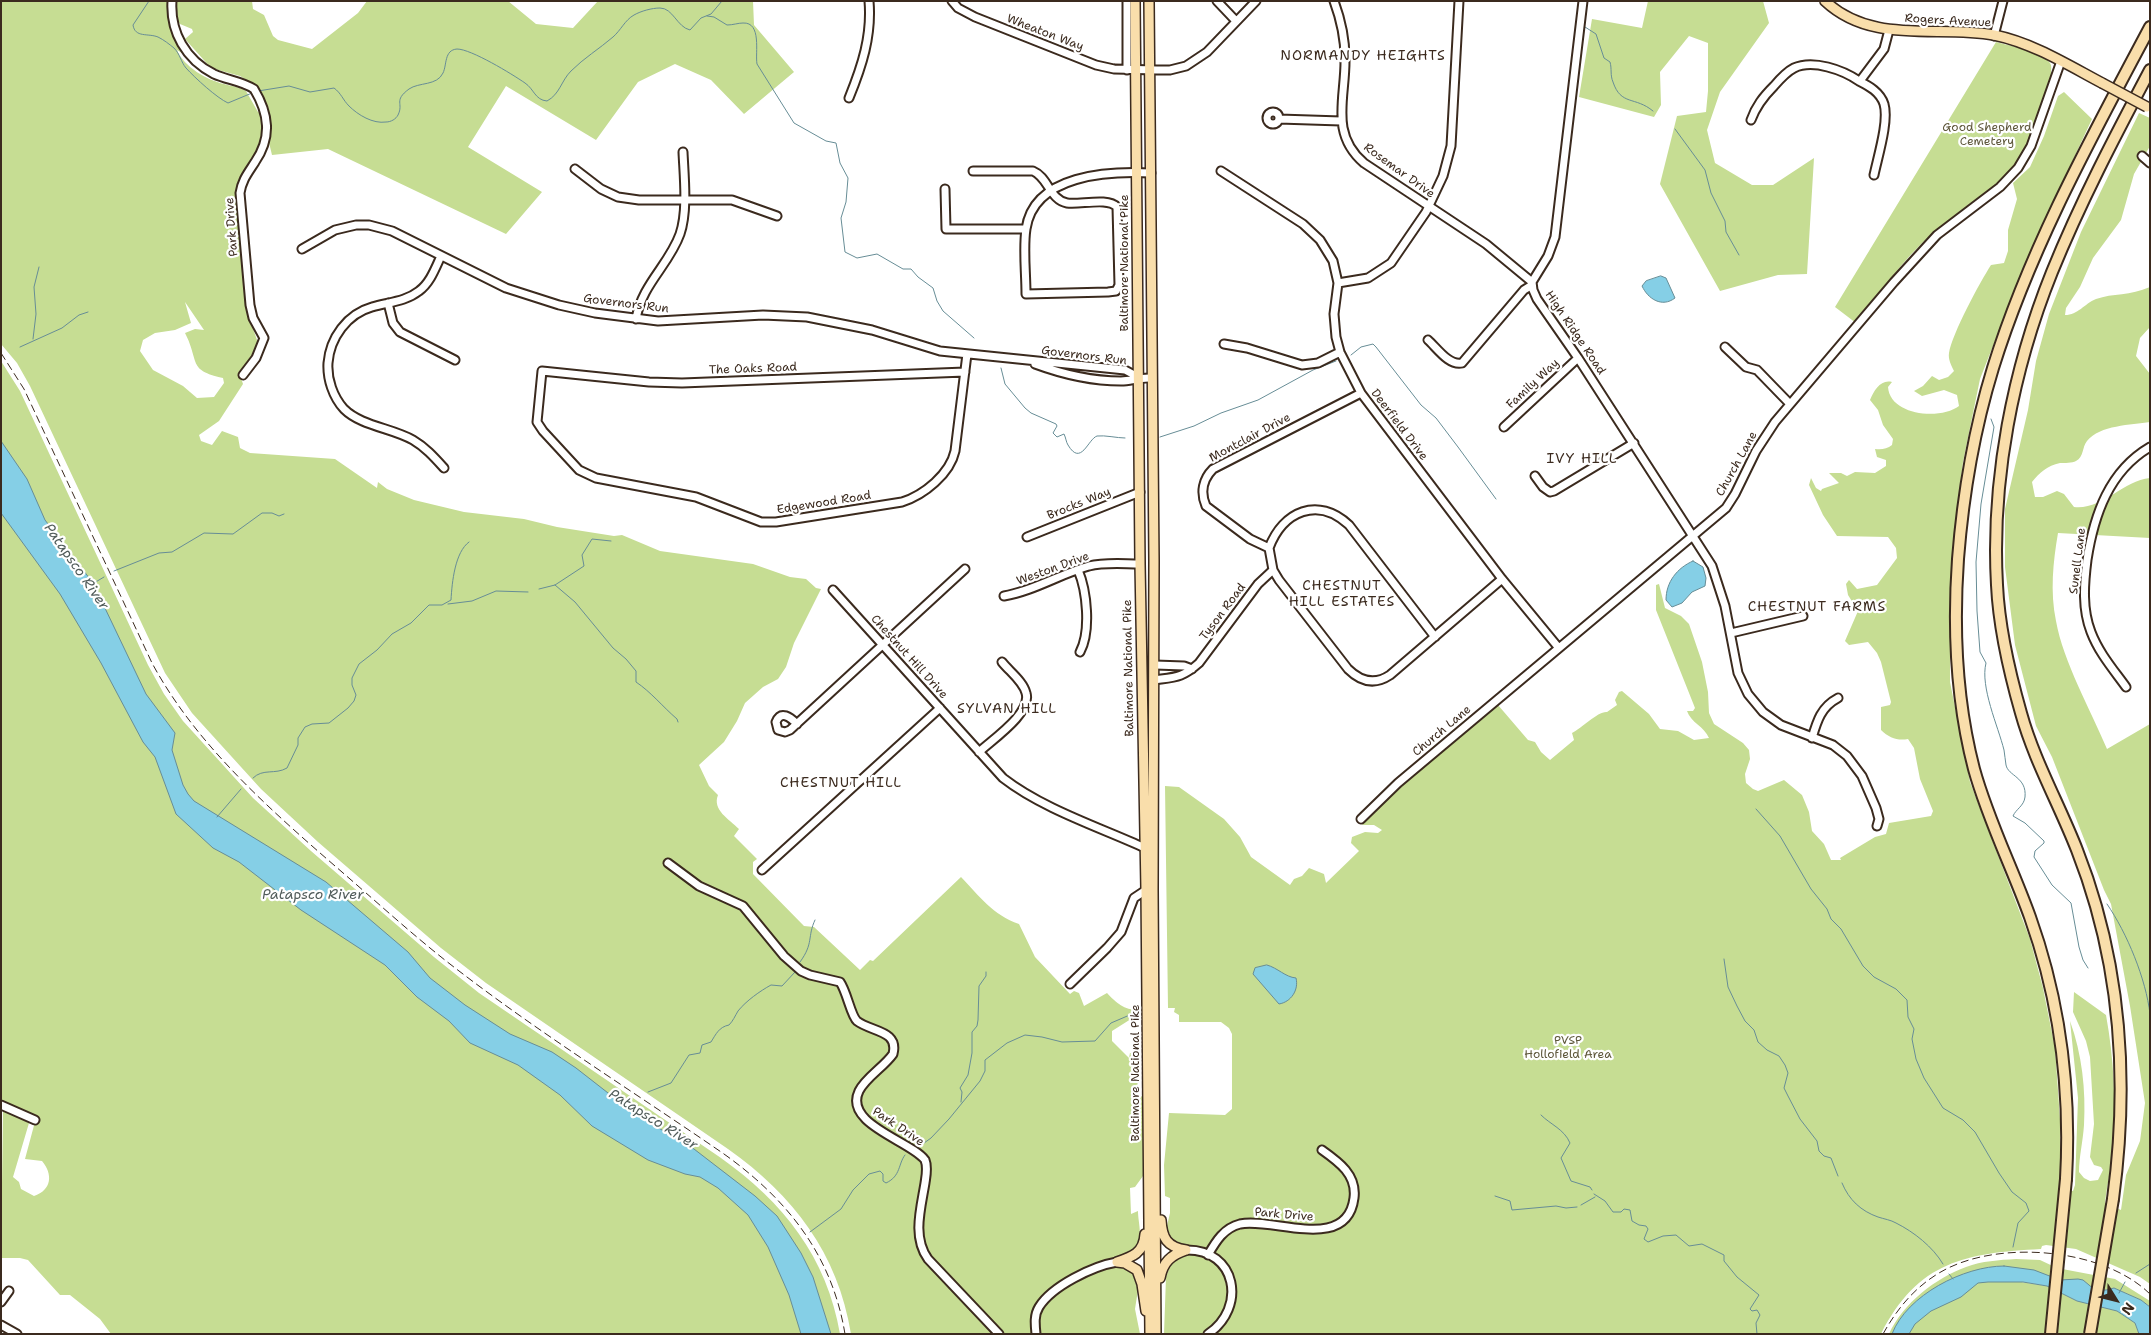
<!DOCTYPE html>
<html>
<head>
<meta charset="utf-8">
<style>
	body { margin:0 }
	#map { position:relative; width:2151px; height:1335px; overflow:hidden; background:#fff; font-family:"Shantell Sans",sans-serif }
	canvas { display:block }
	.frame { position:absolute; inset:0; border:2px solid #3b2a1e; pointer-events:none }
	.north { position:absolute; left:2091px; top:1275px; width:50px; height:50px; -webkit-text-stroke:4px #fff; paint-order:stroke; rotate:126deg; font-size:14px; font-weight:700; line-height:20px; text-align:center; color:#3b2a1e }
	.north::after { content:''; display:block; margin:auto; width:18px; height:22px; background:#3b2a1e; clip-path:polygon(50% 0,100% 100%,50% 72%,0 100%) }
</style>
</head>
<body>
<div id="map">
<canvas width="2151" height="1335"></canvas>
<div class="frame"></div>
<div class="north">N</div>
</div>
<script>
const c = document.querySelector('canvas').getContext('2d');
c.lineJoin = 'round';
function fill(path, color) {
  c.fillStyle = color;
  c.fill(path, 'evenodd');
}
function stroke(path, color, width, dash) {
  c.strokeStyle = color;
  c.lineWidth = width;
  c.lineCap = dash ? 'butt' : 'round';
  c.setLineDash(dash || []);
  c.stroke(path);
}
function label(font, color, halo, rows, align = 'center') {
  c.font = font + ' "Shantell Sans",sans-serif';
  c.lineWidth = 4.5;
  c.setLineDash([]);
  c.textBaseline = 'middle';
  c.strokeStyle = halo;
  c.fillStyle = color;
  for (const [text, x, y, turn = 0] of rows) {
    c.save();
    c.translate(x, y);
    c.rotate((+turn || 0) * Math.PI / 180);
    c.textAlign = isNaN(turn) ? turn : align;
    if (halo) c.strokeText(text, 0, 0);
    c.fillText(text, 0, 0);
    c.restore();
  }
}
const green = new Path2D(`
	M1 1H169L168 21 185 55 177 50C184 67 207 80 224 84 231 86 240 87 246 91L258 112 262 114 256 86 240 76 211 68 185 39 193 32 192 29 180 24 178 21 176 1H252L253 9 264 15 273 36 278 40 312 49 358 13 367 1H508L536 24 573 28 598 1H753L754 25 794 72 744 114 711 80 675 64 638 82 596 140 506 86 468 147 542 192 506 234 328 149 272 155 263 118C265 155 245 159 237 189 234 200 239 216 240 227 243 270 243 305 259 345L241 378 243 384 219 421 199 435 201 441 212 445 222 431 238 437 240 448 250 453 335 459 377 488 378 482 387 489 414 500 464 512 524 519 557 527 614 536 622 535 660 551 753 564 790 577 806 579 816 588 821 589 794 643 786 667 778 679 763 687 745 703 737 721 724 742 699 765 709 786 718 795C712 810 729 819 739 829L734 836 757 859 753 862V874L804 926 814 927 860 970 870 960 873 961 961 877C979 896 993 915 1019 924L1035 957 1070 994 1074 991 1079 993 1084 1006 1107 993C1120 1007 1124 1008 1142 1012L1112 1031V1041L1129 1058 1130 1053H1135L1138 1055C1142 1071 1136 1080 1138 1094L1143 1097V1176L1135 1187 1130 1188 1131 1214 1138 1211C1138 1224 1145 1242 1132 1250V1272L1138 1290 1135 1309 1140 1334H851C838 1253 793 1195 728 1149L486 983 441 948 318 842 261 789 192 713 165 673 30 386 17 363 1 344ZM185 302 204 330 195 329 185 333C200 362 187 370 223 378L224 383 214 397 197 398 183 386 153 370 140 351 143 340 155 333 175 330 191 323Z
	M1648 1H1763L1769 23 1720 92 1707 130 1715 163 1752 185H1773L1814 158 1807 274 1778 275 1720 291 1660 184 1677 116 1706 112 1708 91V43L1689 36 1660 72 1661 105 1654 117 1579 97 1592 19 1642 28Z
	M1996 42C2010 46 2041 51 2050 63 2052 66 2051 71 2051 75 2041 104 2034 141 2014 166 1992 194 1958 210 1932 234 1903 259 1880 293 1856 323L1835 307Z
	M2064 92 2092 119 2028 257 1980 379 1963 462 1953 542 1950 601V682L1970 782 2030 939 2043 988 2055 1048 2060 1119V1189L2073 1191 2075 1185 2078 1098 2070 1021C2082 1054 2086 1090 2084 1125 2083 1141 2079 1157 2079 1172L2084 1178 2090 1181 2098 1180 2103 1170 2101 1167 2094 1165 2090 1157 2094 1124 2090 1057 2086 1041 2073 1012 2074 992 2106 1015C2114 1059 2116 1102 2113 1146 2112 1165 2107 1184 2105 1203L2121 1210 2126 1175 2140 1141 2145 1103 2130 1006 2111 904 2104 890 2052 757 2036 726 2015 645 2005 567V509L2028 410 2036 361 2049 314 2081 232 2139 113 2150 118V146L2134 174 2121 220 2093 258 2080 287 2066 308 2065 315C2078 315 2084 304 2096 299 2113 293 2130 296 2150 287V327L2140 338 2136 356 2150 374V422C2131 425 2100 425 2087 441 2082 447 2084 457 2076 461 2072 463 2065 463 2060 463 2047 466 2040 472 2032 482L2035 497H2043L2057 491 2064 494 2074 507C2103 510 2122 481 2150 478V538L2058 533C2053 562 2050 592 2056 621 2063 661 2091 711 2107 749L2150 724V1284L2140 1277 2076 1249 2046 1245 2042 1246 2041 1249C1966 1253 1918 1261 1881 1334H1164L1166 1277 1169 1269 1170 1234 1166 1230 1170 1213V1198L1165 1196 1164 1165 1169 1113 1225 1115 1232 1109V1034L1229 1028 1221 1022H1179V1015L1174 1012 1175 1008H1168L1165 786 1179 787 1224 819 1240 837 1251 857 1290 885 1294 879 1302 876 1309 868 1324 874 1326 883 1359 851 1351 843 1352 837 1365 832 1378 833 1382 830 1374 825H1362L1380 805 1445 748 1498 705 1528 740 1535 742 1541 752 1550 760 1574 740 1572 733C1582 728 1598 711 1607 712L1617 705 1615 700 1619 692 1622 691 1649 714 1660 729 1678 731 1694 740 1709 738C1704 726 1691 723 1687 711H1693L1695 708 1656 610V585L1659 584 1665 608 1681 616 1689 624 1702 662 1708 692 1709 713 1714 724 1743 743 1749 750 1750 759 1745 774 1746 783 1753 789 1758 791 1784 780 1802 795 1809 812 1812 831 1824 844 1831 860H1841L1840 858 1875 837 1886 834 1889 823 1931 816 1933 811 1920 779 1914 748 1908 739C1898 741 1889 738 1881 730V707L1890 705 1891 702 1881 662 1877 653 1868 642 1849 645 1845 641 1858 611 1848 595 1846 584 1849 580 1857 589 1877 585 1897 558 1896 548 1888 537 1837 536 1823 515 1809 485 1811 478 1816 488 1821 491 1822 489 1839 483 1829 473H1841L1847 476 1855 472 1875 473 1886 466V460L1877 457 1875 449C1881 450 1887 449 1892 445L1893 439 1883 425 1878 410 1870 400C1874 390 1881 379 1892 382L1888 387C1890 416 1941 420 1959 406L1957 395 1944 390 1922 396 1914 391 1923 386 1932 376 1939 380 1948 377 1954 371C1951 365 1948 359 1949 353 1952 334 1980 282 1991 265L2004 263 2008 251V230L2017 199 2013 183 2030 167 2044 136 2058 96Z
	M1 361 20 391 148 665 164 694 183 721 253 798 311 851 434 957 479 993 721 1158C783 1202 827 1257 840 1334H111L100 1319 70 1295H60L28 1260 20 1258H1L3 1109 29 1123 13 1177 19 1182 21 1189 34 1196C52 1190 53 1174 42 1161L25 1159 36 1118 1 1103Z
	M2016 1259 2040 1260 2057 1268 2115 1279 2150 1301V1307L2141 1300 2114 1288 2105 1290H2095L2060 1280 2015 1281 2047 1286 2077 1301 2117 1311 2135 1323 2139 1334H1889C1903 1303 1936 1278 1966 1267 1982 1261 1999 1260 2016 1259Z`);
const water = new Path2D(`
	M1661 276 1666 278 1675 298C1662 308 1648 299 1642 286L1646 281Z
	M1 441 27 479 45 520 93 583 146 694 175 733 172 750 183 785 188 794 194 801 326 882 408 952 430 978 465 1005 510 1034 552 1052 576 1068 635 1114 694 1149 755 1196 777 1216 801 1253 813 1277 831 1334H801L789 1295 768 1247 748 1215 718 1188 700 1177 685 1174 648 1160 592 1126 560 1095 518 1065 470 1043 449 1021 417 997 385 965 301 910 239 862 213 848 176 814 155 757 143 742 101 663 60 594 1 513Z
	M1693 561 1703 567 1706 578 1705 586 1692 592 1682 603 1672 607 1666 600C1666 582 1677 568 1693 561Z
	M1267 965C1278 968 1285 977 1296 978 1299 990 1291 1002 1279 1004L1253 974 1255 968Z
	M2004 1266 2034 1270 2060 1280 2078 1279 2083 1280 2095 1290H2106L2114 1288 2141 1300 2150 1307V1334H2139L2135 1323 2117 1311 2077 1301 2047 1286 2023 1282H1988L1978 1283 1961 1297 1931 1311 1915 1324 1909 1334H1892C1907 1295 1964 1266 2004 1266Z`);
const stream = new Path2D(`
	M149 1 133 25C135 38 148 33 158 37 164 40 169 44 174 48 180 54 181 62 186 68 195 78 217 98 228 103L252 93
	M707 16 714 17 727 25C733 25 738 23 743 23 762 22 755 53 757 64L794 123 826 141 836 143 840 163 848 178 846 202 841 218 845 252 857 258 877 254 903 269H911L918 277 933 288 937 301 943 311 974 338
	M1585 27 1596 34 1604 58 1610 62C1612 69 1610 75 1613 82 1621 106 1635 96 1653 111
	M258 91 289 86 310 92 334 88C341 93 343 100 349 106 358 115 373 124 386 122 391 122 396 119 398 115 404 103 393 101 409 89 419 82 437 86 443 73 447 65 444 50 457 49 471 49 512 74 525 83 534 89 535 100 547 101 560 94 561 81 571 71 584 58 599 49 613 37 621 30 625 20 634 15 641 11 652 8 660 8 673 8 677 27 690 30L701 18 711 14 722 1
	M1675 129 1705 170 1711 193 1725 221 1726 232 1739 255
	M33 339 36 314 34 287 39 267
	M20 347 62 328 79 315 88 312
	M1351 355 1361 347 1373 344 1376 347 1421 405 1436 418 1458 447 1496 499
	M1001 368 1005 384 1025 408 1031 413 1056 424 1057 426 1053 433 1057 437 1064 434C1066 438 1066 442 1068 445 1081 467 1088 439 1097 436 1105 435 1117 438 1125 438
	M1991 419 1994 427 1981 504 1976 562 1977 611 1980 652 1986 663C1980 687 1998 726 2004 750 2005 755 2005 760 2006 765 2008 776 2027 777 2025 797 2024 806 2016 809 2013 816L2025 823 2044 841V843L2035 851 2034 857 2052 885 2071 903 2079 947 2083 960 2088 968
	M1160 437 1194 426 1221 413 1258 400 1313 370 1336 361
	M114 571 159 553 172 552 204 533 233 534 262 513H272L279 516 284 514
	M94 583 104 577
	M555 585 575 602 613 648 626 659 636 671V682C651 692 663 707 677 719L678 722
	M539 589 555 585 584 566 582 555 592 539 611 541
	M448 604 472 601 496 591 528 592
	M253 778C263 768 275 775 287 768L298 745V738L305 727 312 724 329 723 348 708 354 701 356 695 352 685V678L359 664 377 650 392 634 411 623 429 605H442L451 600C452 582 455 552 469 542
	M1756 809 1780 836 1811 889 1827 909 1831 919 1841 929 1863 966 1874 977 1896 989 1907 1000 1908 1017 1914 1029 1912 1039 1916 1059 1924 1078 1943 1108 1963 1120 1975 1132 1999 1173 2012 1192 2026 1203 2029 1211 2018 1223 2013 1247
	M217 817 241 789
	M2107 904C2127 933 2146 979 2150 1014
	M1724 959 1728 987 1737 1006 1745 1021 1754 1030 1758 1042 1767 1050 1779 1056 1785 1065 1788 1073 1784 1088 1788 1096 1800 1119 1817 1141 1819 1151 1824 1156 1831 1158 1838 1176
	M800 962C814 943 807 937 815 920
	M648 1092 671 1083 689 1055 700 1053 702 1045 711 1042C716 1034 719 1027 729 1025 733 1021 735 1016 738 1011 746 1001 760 991 771 985L782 986 795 972
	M961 1102 962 1092 960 1088 968 1075 972 1053V1032L977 1026 978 1020 979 986 986 976V972
	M1541 1115C1551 1125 1564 1129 1570 1143L1561 1158 1571 1181 1590 1187 1592 1190
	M920 1146 931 1138 949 1119 980 1081 985 1071V1060L1007 1043 1025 1035 1042 1037 1062 1042 1095 1041 1111 1023 1132 1014
	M1842 1183C1849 1200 1861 1211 1878 1217 1884 1219 1891 1220 1896 1223 1914 1232 1933 1247 1943 1264
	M1594 1194 1605 1201 1613 1212H1621L1624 1209 1630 1210 1632 1221 1639 1225 1646 1226 1648 1229 1644 1239 1648 1242 1663 1236 1676 1235 1689 1246 1702 1244 1724 1255V1261L1737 1277 1759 1295 1750 1309 1752 1311 1757 1310 1760 1315 1756 1323 1757 1334
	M1495 1196 1510 1201 1512 1210 1556 1206 1566 1208 1577 1207
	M1581 1205 1595 1197
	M810 1232 841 1209 853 1190 869 1174 880 1171 883 1174V1181L886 1183C901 1176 898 1164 905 1155
	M2136 1273 2150 1264
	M1949 1274 1953 1279
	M2119 1293 2125 1282`);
const minor = new Path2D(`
	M172 1C170 32 186 60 214 74 227 80 242 81 254 89 269 114 272 137 255 162 248 173 242 180 240 193L250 305 253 318 264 338 256 358 243 375
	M952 1 958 8 975 17 1096 65 1114 69 1157 70H1170L1186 66 1207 52 1256 1
	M1127 1V70
	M1217 1 1236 21
	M1334 1C1341 20 1345 38 1345 58 1346 97 1329 133 1364 163L1486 244 1532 282
	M1583 1 1555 237 1548 256 1532 282 1533 290 1537 299 1578 358 1712 566 1725 606 1738 673 1748 694 1763 712 1781 725 1833 745 1847 756 1862 776 1876 808 1879 819 1877 826
	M1994 36 2003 1
	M1860 81 1884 49 1889 30
	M849 98C862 66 872 36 869 1
	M1267 118a6 6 0 1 1 12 0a6 6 0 1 1-12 0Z
	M1279 119 1341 121
	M1751 120C1756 106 1763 97 1774 86 1780 79 1786 72 1794 68 1813 59 1843 70 1859 81 1869 86 1880 92 1884 104 1889 121 1878 156 1874 175
	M2142 156 2150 163
	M575 169 601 189 618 197 639 200H732L777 216
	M973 171H1033C1048 177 1050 200 1067 203 1080 205 1108 197 1117 207L1119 285 1116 291 1108 292 1026 294C1026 273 1023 248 1026 229 1034 174 1109 171 1151 173
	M1221 171 1303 224 1320 240 1333 261 1338 283 1334 314 1336 337 1340 352 1361 393 1502 579 1558 647
	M945 189 946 229H1026
	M302 249 335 230 356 225H369L392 231 506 288 559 305 595 313 658 321 763 315 807 317 872 330 940 351 1125 370 1138 377
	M441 256C435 269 430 283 419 291 405 302 388 302 372 307 347 314 330 338 328 363 327 379 333 397 344 409 361 426 392 428 413 440 425 447 434 457 444 468
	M1338 283 1368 278 1391 263 1426 212 1443 176 1451 146 1459 1
	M388 303 393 323 400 332 455 360
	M636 319C642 284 669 265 680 234 688 211 684 176 683 152
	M1428 340C1437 348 1449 366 1462 363L1524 290 1532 285
	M1224 344 1247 348 1302 365 1318 363 1340 352
	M1725 347 1746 367 1757 370 1790 404
	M1035 364C1062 374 1092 381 1121 381 1131 381 1140 377 1152 378
	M965 372 682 383 649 382 542 371 537 422 543 431 579 470 596 478 696 497 761 522H776L902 502C924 495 950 474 955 451L967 354
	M1361 393 1213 469C1203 479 1200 492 1206 506L1250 539 1269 548 1273 570 1279 580 1348 669C1361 682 1375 685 1390 675L1502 579
	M1504 427 1578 358
	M1535 476 1543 487 1550 492 1554 491 1634 443
	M1027 537 1140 492
	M1269 548C1283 511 1318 496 1349 525L1435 637
	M1078 570C1087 591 1091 631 1080 652
	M833 590 1003 778C1043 809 1099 827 1145 848
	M1004 596C1034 591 1060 574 1089 566 1105 562 1123 564 1140 564
	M1731 633 1803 616
	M1155 665 1184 666 1192 669
	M1154 680C1176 677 1182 678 1199 663L1258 584 1273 570
	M2126 687C2113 669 2099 653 2091 632 2082 609 2084 584 2087 560 2094 515 2109 471 2150 447
	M797 724C790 717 781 710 776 722L778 730 785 732 790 730 965 569
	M1812 738C1817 721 1821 707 1838 698
	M979 752C993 739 1032 713 1026 693 1023 681 1009 671 1002 662
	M1361 819 1398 783 1726 508 1735 494 1756 451 1775 422 1894 282 1937 235 2000 187 2018 168 2031 146 2061 61
	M668 863 699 886 743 906 784 956 801 971 810 975 840 982C847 992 851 1016 857 1021 871 1032 899 1030 893 1054 884 1067 866 1077 859 1091 843 1124 911 1141 925 1160 928 1167 926 1176 925 1183 921 1208 912 1237 928 1259L999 1334
	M762 870 940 708
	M1070 984 1107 948 1121 932 1134 898 1146 890
	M1 1105 35 1120
	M1186 1250C1237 1249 1247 1308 1208 1334
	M1208 1255C1216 1241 1224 1228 1240 1224 1273 1217 1347 1253 1354 1198 1357 1175 1339 1162 1322 1150
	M1 1302 9 1291
	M1 1325 17 1334
	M1036 1334C1035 1324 1034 1315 1039 1307 1052 1286 1093 1266 1117 1262`);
const major = new Path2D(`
	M1135 1 1140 564 1146 890 1150 1334
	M1149 1 1154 561 1153 890 1156 1334
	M1825 1C1872 45 1937 25 1994 35 2033 43 2068 65 2102 83
	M1161 1220C1162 1238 1167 1247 1186 1250
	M1117 1262C1132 1257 1144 1253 1145 1234
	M1117 1262 1125 1263 1137 1270 1142 1284 1146 1311
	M1160 1278C1163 1262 1171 1255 1186 1250`);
const highway = new Path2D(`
	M2066 1179C2071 1090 2060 1001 2030 917 2012 867 1988 820 1974 769 1956 700 1953 630 1958 559 1963 495 1974 430 1993 368 2030 249 2091 138 2150 27
	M2113 1199C2129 1081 2121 962 2077 850 2059 804 2034 760 2021 713 2009 671 1999 628 1997 585 1991 480 2013 369 2052 272 2080 203 2115 136 2150 70`);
const rail = new Path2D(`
	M1 353 24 389 152 663C195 743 267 807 335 866 377 902 419 941 463 974 547 1038 637 1094 724 1154 787 1199 832 1255 845 1334
	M1883 1334C1897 1309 1914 1288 1939 1273 1995 1239 2102 1247 2150 1294`);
const majorBridge = new Path2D(`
	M2102 83 2147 107`);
const highwayBridge = new Path2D(`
	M2051 1334 2066 1179
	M2090 1334 2113 1199`);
const streetNames = [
	["Rogers Avenue",1948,21,3],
	["Wheaton Way",1045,33,21],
	["Rosemar Drive",1399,171,36],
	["Park Drive",232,227,-94],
	["Baltimore National Pike",1125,263,-90],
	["Governors Run",626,304,7],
	["High Ridge Road",1575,333,56],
	["Governors Run",1084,356,7],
	["The Oaks Road",753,369,-2],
	["Family Way",1533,384,-43],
	["Deerfield Drive",1399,425,53],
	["Montclair Drive",1250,438,-28],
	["Church Lane",1737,464,-61],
	["Edgewood Road",824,503,-9],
	["Brocks Way",1079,504,-22],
	["Sunell Lane",2078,561,-83],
	["Weston Drive",1053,569,-20],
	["Tyson Road",1223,612,-53],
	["Chestnut Hill Drive",909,657,48],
	["Baltimore National Pike",1129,668,-91],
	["Church Lane",1442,731,-40],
	["Baltimore National Pike",1136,1073,-90],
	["Park Drive",898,1127,34],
	["Park Drive",1284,1215,5]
];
const parkNames = [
	["Good Shepherd",1987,128],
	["Cemetery",1987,142],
	["PVSP",1568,1041],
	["Hollofield Area",1568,1055]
];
const neighbourhoodNames = [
	["NORMANDY HEIGHTS",1363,56],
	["IVY HILL",1582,459],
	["CHESTNUT",1342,586],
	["HILL ESTATES",1342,602],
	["CHESTNUT FARMS",1817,607],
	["SYLVAN HILL",1007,709],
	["CHESTNUT HILL",841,783]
];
const waterNames = [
	["Patapsco River",76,567,55],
	["Patapsco River",313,895],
	["Patapsco River",653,1120,32]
];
fill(green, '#c6dd93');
fill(water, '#85cfe6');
stroke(water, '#678d96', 1);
stroke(stream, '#678d96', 1);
stroke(minor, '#3b2a1e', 11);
stroke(major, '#3b2a1e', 12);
stroke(highway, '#3b2a1e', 14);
stroke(minor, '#fff', 7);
stroke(major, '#f9deab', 9);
stroke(highway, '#f9deab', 10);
stroke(rail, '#3b2a1e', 1, [8, 4]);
stroke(majorBridge, '#3b2a1e', 12, []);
stroke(highwayBridge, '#3b2a1e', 14, []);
stroke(majorBridge, '#f9deab', 9);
stroke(highwayBridge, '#f9deab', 10);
label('12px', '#3b2a1e', '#fff', streetNames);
label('12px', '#5e573b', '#fff', parkNames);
c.letterSpacing = '1px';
label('14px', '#3b2a1e', '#fff', neighbourhoodNames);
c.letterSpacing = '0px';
label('italic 14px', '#515c5a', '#fff', waterNames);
</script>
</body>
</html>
